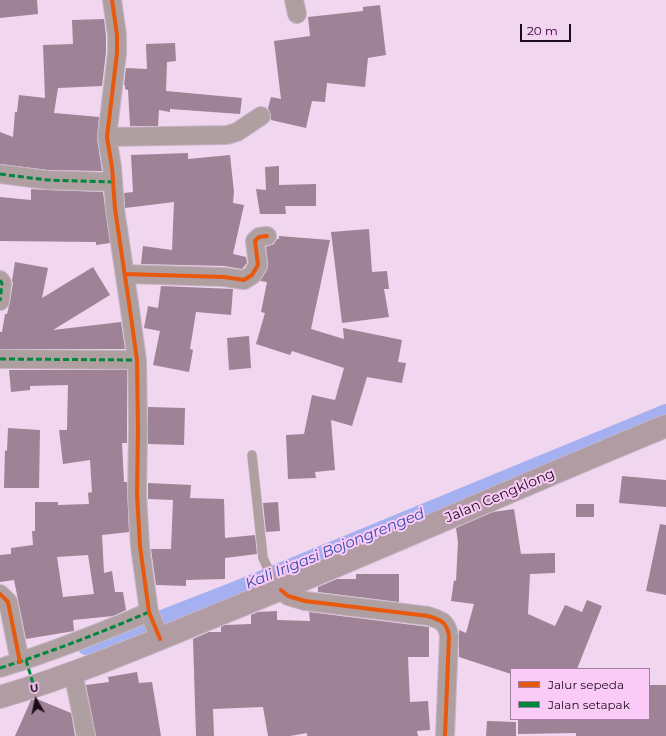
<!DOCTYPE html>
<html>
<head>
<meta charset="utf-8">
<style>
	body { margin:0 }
	#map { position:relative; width:666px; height:736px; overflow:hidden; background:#f0d6ee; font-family:Montserrat,sans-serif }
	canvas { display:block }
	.legend { position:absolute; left:510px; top:668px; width:140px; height:52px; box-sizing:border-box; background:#fbcbf8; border:1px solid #a27fa0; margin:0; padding:5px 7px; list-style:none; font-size:12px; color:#1c0c1b }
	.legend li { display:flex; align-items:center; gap:8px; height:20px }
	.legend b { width:20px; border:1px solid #a27fa0 }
	.north { position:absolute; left:16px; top:680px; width:40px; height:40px; -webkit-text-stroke:3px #fbcbf8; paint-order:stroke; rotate:351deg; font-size:11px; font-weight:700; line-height:16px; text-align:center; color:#1c0c1b }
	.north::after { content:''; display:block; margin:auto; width:14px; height:18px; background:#1c0c1b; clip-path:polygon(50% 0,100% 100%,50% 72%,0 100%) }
	.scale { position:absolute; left:520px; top:24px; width:51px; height:18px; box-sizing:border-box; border:2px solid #1c0c1b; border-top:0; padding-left:5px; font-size:12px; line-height:14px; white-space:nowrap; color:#1c0c1b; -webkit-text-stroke:3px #fbcbf8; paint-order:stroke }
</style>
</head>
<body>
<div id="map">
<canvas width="666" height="736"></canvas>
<ul class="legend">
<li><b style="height:5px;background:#e8590c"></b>Jalur sepeda</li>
<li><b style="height:5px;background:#00873e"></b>Jalan setapak</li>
</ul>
<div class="north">U</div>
<div class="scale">20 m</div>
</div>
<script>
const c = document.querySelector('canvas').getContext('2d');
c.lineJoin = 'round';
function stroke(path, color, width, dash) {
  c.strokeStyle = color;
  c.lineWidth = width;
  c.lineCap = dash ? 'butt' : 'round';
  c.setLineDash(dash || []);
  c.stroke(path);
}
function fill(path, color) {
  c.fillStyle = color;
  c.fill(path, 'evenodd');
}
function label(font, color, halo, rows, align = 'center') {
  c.font = font + ' Montserrat,sans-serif';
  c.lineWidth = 4;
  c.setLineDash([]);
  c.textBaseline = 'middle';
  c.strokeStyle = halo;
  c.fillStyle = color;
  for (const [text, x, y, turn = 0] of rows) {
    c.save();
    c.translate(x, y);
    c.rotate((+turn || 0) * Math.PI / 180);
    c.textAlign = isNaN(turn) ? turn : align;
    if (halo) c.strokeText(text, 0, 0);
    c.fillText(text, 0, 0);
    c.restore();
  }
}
const canal = new Path2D(`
	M86 646 126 633 229 593 666 413`);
const building = new Path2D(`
	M0 0H37L38 14 0 18Z
	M380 5 386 55 368 58 365 87 327 83 325 102 312 101 306 128 271 120V115L268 108 271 97 281 99 274 41 310 36 308 17 363 11V7Z
	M104 19 106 36V52L102 86 58 88 54 113 99 117 97 138 102 171 48 170 0 164V132L13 137 15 112H17L19 95 45 98 43 45 73 44 72 20Z
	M175 43 176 61 167 62 166 91 242 98 240 114 170 109V112L159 110 158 126H130L128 90 125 89V85H124L126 68 147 69 146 44Z
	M188 153V159L230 155 234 192 233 203 244 205 233 254 246 257 247 263 242 269 224 266 141 264 143 246 172 250 174 202 125 208 124 193 133 192 131 155Z
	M279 166V185L316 184V206H285L286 214H260L256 189 266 190 265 167Z
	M31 189 47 190 103 192 110 243 96 245V242L0 241V197L31 200Z
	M369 229 372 272 387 271 389 289H384L389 317 342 323 331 232Z
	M279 236 330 240 311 329 344 339 343 328 402 340 398 362 406 363 402 383 367 377 352 426 331 420 335 470 315 472 316 478 288 479 286 435 304 434 312 395 335 400 344 368 292 351 290 355 256 344 265 313 261 312 267 282 260 281 267 270 268 264 266 247 274 244 277 239H279Z
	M15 262 48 268 42 298 93 267 110 295 53 330 121 322 125 349H0V332H2L5 314H7L10 302 13 282 12 281Z
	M161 286 233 289 231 315 196 312 190 349 193 350 189 372 153 365 160 331 144 328 148 306 158 308Z
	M249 336 251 368 229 370 227 338Z
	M9 370H127V443H122L124 482H127L129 532 102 535 104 573 112 571 115 592H123L126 610 113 616 73 620 74 631 26 639 14 580 0 582V555L11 554V548L33 545 32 531H35V502H58V505L89 504 88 493 92 492 90 460 63 464 59 430H67L68 385 30 386V390L11 392ZM88 555 94 594 63 597 57 557Z
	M148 407 185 408 184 445 148 444Z
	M8 428 40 430 39 488H4L5 450 7 451Z
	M622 476 666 480V507L619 503Z
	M148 483 191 485 190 498 224 499 225 538 255 535 257 554 225 558V579L186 580V586L156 585 151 549H171L173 500 148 499Z
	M278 502 280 531 266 532 263 503Z
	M576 504H594V517H576Z
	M514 509 521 554 555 553V573L530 574 528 614 555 626 565 605 582 612 587 600 602 606 577 669H511V674L459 657V630L466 633 474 604 451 601 454 580 456 581 458 542 456 528 493 512Z
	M660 524 666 525V595L646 591Z
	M356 574H399V602L318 592V587L337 579H356Z
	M277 611V620L310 621 309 612 429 627V657H408L410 702 428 701 430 730 417 731 418 736H307V733L290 736H268L263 707 213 709 214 736H196L193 639 209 632H221V627L225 625 251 624V615L258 612Z
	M137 672 139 683 152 682 161 736H96L86 685 109 682 108 677Z
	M649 685H666V736H576V733L518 734V719H649Z
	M37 699 71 713 75 736H15L31 700Z
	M487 721 516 722V736H486Z`);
const lane = new Path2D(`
	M252 455 263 558 274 582 281 590`);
const street = new Path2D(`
	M112 0 117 35V53L107 137 112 167 115 209 129 303 137 360 138 430 137 494 140 546 149 612 160 639
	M294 0 297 14
	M107 137 227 135 237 132 261 116
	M0 174 47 180 113 182
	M125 274 224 277 244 280 252 275 258 265 255 241 259 237 267 236
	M0 280 2 283 0 301
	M0 359 137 360
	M281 590 288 596 305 601 428 616C441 620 447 622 449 636L445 736
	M0 594 8 602 20 662
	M0 668C51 652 100 633 149 612
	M73 672 86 736`);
const secondary = new Path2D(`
	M0 697C75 675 147 644 220 614 369 554 517 487 666 426`);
const quiet = new Path2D(`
	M0 174 47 180 113 182
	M0 280 2 283 0 301
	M0 359 137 360
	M26 660 34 687
	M0 668C51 652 100 633 149 612`);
const cycleway = new Path2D(`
	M112 0 117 35V53L107 137 112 167 115 209 129 303 137 360 138 430 137 494 140 546 149 612 160 639
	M125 274 224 277 244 280 252 275 258 265 255 241 259 237 267 236
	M281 590 288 596 305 601 428 616C441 620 447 622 449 636L445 736
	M0 594 8 602 20 662`);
const streetNames = [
	["Jalan Cengklong",500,496,-23]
];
const waterNames = [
	["Kali Irigasi Bojongrenged",335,549,-22]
];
stroke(canal, '#a4b0ef', 18);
fill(building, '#9e8296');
stroke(lane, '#c7b4c6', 10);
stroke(street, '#c7b4c6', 20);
stroke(secondary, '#c7b4c6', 24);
stroke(lane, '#af9fa0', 9);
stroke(street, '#af9fa0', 18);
stroke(secondary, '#b09ca2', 22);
stroke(quiet, '#00873e', 3, [6, 3]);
stroke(cycleway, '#e8590c', 4);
label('14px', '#1c0c1b', '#fbcbf8', streetNames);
label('italic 15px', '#344da9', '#fbcbf8', waterNames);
</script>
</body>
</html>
